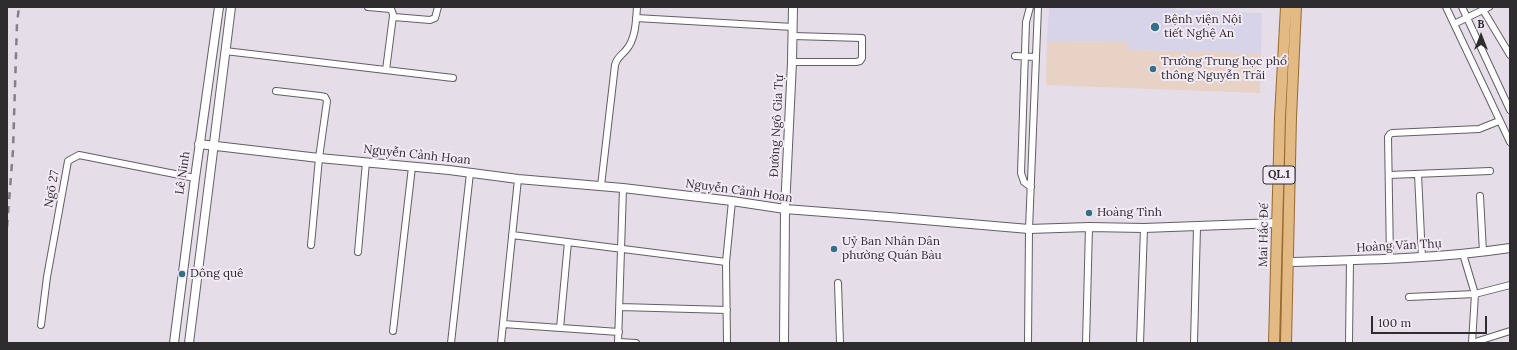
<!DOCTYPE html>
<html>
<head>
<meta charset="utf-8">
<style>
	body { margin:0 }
	#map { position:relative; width:1517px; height:350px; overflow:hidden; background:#e5dde8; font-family:Lora,serif }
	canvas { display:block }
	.frame { position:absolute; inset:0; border:8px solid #2f2c30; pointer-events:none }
	.north { position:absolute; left:1461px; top:16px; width:40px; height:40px; -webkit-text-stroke:3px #f2eaf5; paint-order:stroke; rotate:0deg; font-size:11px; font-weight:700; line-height:16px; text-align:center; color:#2f2c30 }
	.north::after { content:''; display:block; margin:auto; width:14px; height:18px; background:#2f2c30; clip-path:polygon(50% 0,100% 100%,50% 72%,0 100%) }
	.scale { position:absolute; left:1371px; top:316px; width:116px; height:18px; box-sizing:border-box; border:2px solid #2f2c30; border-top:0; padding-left:5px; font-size:12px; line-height:14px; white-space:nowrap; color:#2f2c30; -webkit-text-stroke:3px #f2eaf5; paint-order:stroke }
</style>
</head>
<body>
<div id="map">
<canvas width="1517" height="350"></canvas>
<div class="frame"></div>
<div class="north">B</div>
<div class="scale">100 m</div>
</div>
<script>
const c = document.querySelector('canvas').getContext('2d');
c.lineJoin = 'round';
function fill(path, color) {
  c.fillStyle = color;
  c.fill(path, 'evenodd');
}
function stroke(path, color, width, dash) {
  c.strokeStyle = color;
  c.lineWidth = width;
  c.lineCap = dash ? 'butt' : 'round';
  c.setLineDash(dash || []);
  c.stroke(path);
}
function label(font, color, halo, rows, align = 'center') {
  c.font = font + ' Lora,serif';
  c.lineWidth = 4;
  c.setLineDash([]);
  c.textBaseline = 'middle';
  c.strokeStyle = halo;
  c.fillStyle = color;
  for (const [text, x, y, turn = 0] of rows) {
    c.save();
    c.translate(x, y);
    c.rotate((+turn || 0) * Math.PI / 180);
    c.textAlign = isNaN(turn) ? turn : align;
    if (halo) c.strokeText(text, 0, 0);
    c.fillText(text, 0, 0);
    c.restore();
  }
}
const education = new Path2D(`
	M1047 41 1127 42V50L1261 53 1260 93 1046 85Z`);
const medical = new Path2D(`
	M1049 7H1175L1176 10 1262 13 1261 53 1127 50V42L1047 41Z`);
const minor = new Path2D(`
	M368 7 391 9 394 17 430 20 435 18 438 7
	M1030 7 1026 22 1021 173 1024 182 1031 187
	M1446 7 1510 142
	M1462 7 1510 110
	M1483 10 1510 55
	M636 18 793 27
	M1454 24 1489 7
	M225 51 453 78
	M1015 56 1036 57
	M792 62H856L860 61 862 58V38L793 36
	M386 70 393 16
	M276 91 320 96 325 97 327 101 319 158 311 245
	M1418 174 1422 258
	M1389 175 1490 171
	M601 186 615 65C617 57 622 55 626 50 636 39 636 20 637 7
	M1480 196 1483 252
	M512 235 726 262
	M358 252 366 162
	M1463 254 1475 294 1472 343
	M1390 259 1388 137 1390 134 1392 133 1479 129 1499 121
	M838 283 840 343
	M1409 297 1475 294 1510 285
	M620 307 727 310
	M503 324 619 332
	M41 325 47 277 68 161 79 155 195 178
	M560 328 568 242
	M393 331 412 167
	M619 342 636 343
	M451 343 470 173
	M501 343 518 179
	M618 343 623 188
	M727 343 726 262 732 201
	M1028 343 1029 229 1038 7
	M1086 343 1089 227
	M1140 343 1144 228
	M1194 343 1197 227
	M1349 343 1350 260
	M1472 343 1510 331`);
const tertiary = new Path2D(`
	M199 144 319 158 449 170 518 179 623 188 732 201 785 209 889 217 1029 229 1089 227 1144 228 1277 223
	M1288 262C1362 260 1437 259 1510 248
	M174 343 195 178 219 7
	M189 343 231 7
	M784 343 785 209 792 62 793 7`);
const primary = new Path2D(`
	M1274 343 1280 117 1286 7
	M1286 343 1291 117 1296 7`);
const rail = new Path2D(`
	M7 227 13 150 17 23 19 7`);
const markers = [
	[1155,27,5,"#357088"],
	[1153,69,4,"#357088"],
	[1089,213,4,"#357088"],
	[834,249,4,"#357088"],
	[182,274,4,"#357088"]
];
const shields = [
	[1279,175,32]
];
const shieldNames = [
	["QL.1",1279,175]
];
const poiNames = [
	["Bệnh viện Nội",1164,20],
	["tiết Nghệ An",1164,34],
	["Trường Trung học phổ",1161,62],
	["thông Nguyễn Trãi",1161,76],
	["Hoàng Tình",1097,213],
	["Uỷ Ban Nhân Dân",842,242],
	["phường Quán Bàu",842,256],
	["Dông quê",190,274]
];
const streetNames = [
	["Đường Ngô Gia Tự",777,126,-87],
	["Nguyễn Cảnh Hoan",417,155,6],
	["Lê Ninh",183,173,-82],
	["Ngõ 27",52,189,-80],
	["Nguyễn Cảnh Hoan",739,191,8],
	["Mai Hắc Đế",1264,235,-89],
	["Hoàng Văn Thụ",1399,246,-3]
];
fill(education, '#e8d1c5');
fill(medical, '#d7d3e9');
stroke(minor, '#645e66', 8);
stroke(tertiary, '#645e66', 10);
stroke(primary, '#986a30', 12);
stroke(minor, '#fff', 6);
stroke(tertiary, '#fff', 8);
stroke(primary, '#e3ba83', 10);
stroke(rail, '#857f87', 2.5, [7, 7]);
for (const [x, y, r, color] of markers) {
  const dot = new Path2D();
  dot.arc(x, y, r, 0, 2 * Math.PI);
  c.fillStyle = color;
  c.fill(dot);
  stroke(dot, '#f2eaf5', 1.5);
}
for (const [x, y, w] of shields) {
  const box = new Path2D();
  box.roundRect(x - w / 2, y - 9, w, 18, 3);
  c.fillStyle = '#f2eaf5';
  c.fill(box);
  stroke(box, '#2f2c30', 1);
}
label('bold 11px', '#2f2c30', null, shieldNames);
label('12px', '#2f2c30', '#f2eaf5', poiNames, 'left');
label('12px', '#2f2c30', '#f2eaf5', streetNames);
</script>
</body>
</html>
